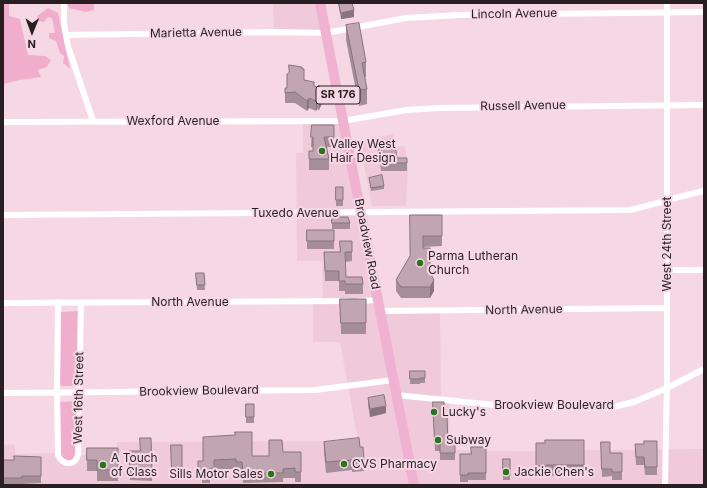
<!DOCTYPE html>
<html>
<head>
<meta charset="utf-8">
<style>
	body { margin:0 }
	#map { position:relative; width:707px; height:488px; overflow:hidden; background:#f6d8e4; font-family:Inter,sans-serif }
	canvas { display:block }
	.frame { position:absolute; inset:0; border:4px solid #291f23; pointer-events:none }
	.north { position:absolute; left:12px; top:12px; width:40px; height:40px; -webkit-text-stroke:3px #f6d8e4; paint-order:stroke; rotate:181deg; font-size:11px; font-weight:700; line-height:16px; text-align:center; color:#291f23 }
	.north::after { content:''; display:block; margin:auto; width:14px; height:18px; background:#291f23; clip-path:polygon(50% 0,100% 100%,50% 72%,0 100%) }
</style>
</head>
<body>
<div id="map">
<canvas width="707" height="488"></canvas>
<div class="frame"></div>
<div class="north">N</div>
</div>
<script>
const c = document.querySelector('canvas').getContext('2d');
c.lineJoin = 'round';
function fill(path, color) {
  c.fillStyle = color;
  c.fill(path, 'evenodd');
}
function stroke(path, color, width, dash) {
  c.strokeStyle = color;
  c.lineWidth = width;
  c.lineCap = dash ? 'butt' : 'round';
  c.setLineDash(dash || []);
  c.stroke(path);
}
function label(font, color, halo, rows, align = 'center') {
  c.font = font + ' Inter,sans-serif';
  c.lineWidth = 4;
  c.setLineDash([]);
  c.textBaseline = 'middle';
  c.strokeStyle = halo;
  c.fillStyle = color;
  for (const [text, x, y, turn = 0] of rows) {
    c.save();
    c.translate(x, y);
    c.rotate((+turn || 0) * Math.PI / 180);
    c.textAlign = isNaN(turn) ? turn : align;
    if (halo) c.strokeText(text, 0, 0);
    c.fillText(text, 0, 0);
    c.restore();
  }
}
const built = new Path2D(`
	M273 3H320L326 33 274 32Z
	M303 121H343L380 311H440L441 400 449 401 450 450 524 451 704 449V485H3V445L15 444V454L58 453 78 455H117V442L358 441 340 342H313V301H323L322 261H297L296 153H303Z
	M393 134 396 147 405 146 408 165 406 206H372L359 140Z`);
const green = new Path2D(`
	M3 3H9V16L20 19 28 55 45 56 51 60 47 67 38 70 41 77 20 80 3 84Z
	M67 3H94V10L86 12 69 8Z
	M48 8 58 13 70 69 63 63 64 56 60 53 56 41 49 38V33H55L52 18 48 17 44 22 38 21 37 16Z
	M78 311 77 386H62L60 385 61 312Z
	M77 401V454L74 460 67 461 61 457 60 402Z`);
const minor = new Path2D(`
	M64 3V23L68 46 93 121
	M66 35 274 32 326 33 406 18 459 15 704 12
	M3 122 343 121 406 110 439 108 704 105
	M3 215 631 210C655 204 679 196 704 191
	M667 270H704
	M359 301 378 300
	M58 302 57 392 58 455C62 465 75 467 78 455L81 303
	M3 303 347 301
	M380 311 667 308
	M3 393 315 390 393 380
	M396 395 505 406 609 408 634 402 667 388 704 369
	M665 485 667 380V3`);
const primary = new Path2D(`
	M320 3 414 485`);
const wall = new Path2D(`
	M338 3H352L354 17 341 19Z
	M346 25 366 62V77H365L367 89V104L359 106 346 40Z
	M302 69 304 80 314 86 321 92 322 103 319 110 317 109 316 111 309 108 307 111 295 103H285V93L287 88 289 73Z
	M312 125 334 137V147H327L329 159V170H309V151H313V147H311Z
	M378 142 397 158H407V171H381L378 149Z
	M369 178 384 186V189L371 191Z
	M336 187H343V206H336Z
	M410 215H442V246L423 247 430 273 434 291 430 298H401L396 291V280L410 256Z
	M332 217 350 223V229H332Z
	M307 230H334V249H307Z
	M352 241V261L345 262 346 277 363 284V294H345V291H339V281H325L324 252H340Z
	M196 273H204L205 290H197Z
	M340 299H366V334H341Z
	M410 371H425V383H420V384H410Z
	M368 398 386 413 370 417 368 406Z
	M433 402 444 414 448 445H455V460H440V451H435Z
	M246 404H254V423H246Z
	M203 437 252 456H269L283 452H301V482H295V478H283V482L243 483 242 472H236V469H214V479H210V483H202V479H198V461H203Z
	M151 438 152 481 130 480 129 451H140Z
	M584 440V475L546 476V477H536V443H545Z
	M657 441V475H645L644 465H636L635 444H644Z
	M324 442 360 447 364 460V471L352 472V470L326 473 324 453Z
	M601 442 610 453H622V480H612V476L602 477Z
	M171 445H182V480H172Z
	M486 447V480H468V482H460V454H471Z
	M87 448H118V481H97V471H87Z
	M41 457V483L22 484V485H3V460H14Z
	M503 459H510V480H503Z`);
const shadedWall = new Path2D(`
	M354 10V17L341 19V13Z
	M321 89V96L322 92V103L319 110 320 91Z
	M309 98V108L307 111V101Z
	M317 98V109L316 111V101Z
	M434 280V291L430 298V287Z
	M386 406V413L370 417V409Z`);
const building = new Path2D(`
	M339 3H352L354 10 341 13Z
	M359 23 366 62 362 63 367 89 359 90 346 25Z
	M289 65 302 67V69H304V80L314 82V86L321 89 320 91 322 92 319 99 317 98 316 101 309 98 307 101 295 92 285 93V88H287V74L289 73Z
	M312 125H334V137H324L329 159H309V151H313V137H311Z
	M394 139 397 158H407V163H381L378 142Z
	M382 175 384 186 371 188 369 178Z
	M336 187H343V200H336Z
	M410 215H442V236H423V248H430V273L434 280 430 287H401L396 280 410 256Z
	M332 217H348L350 223H332Z
	M307 230H334V241H307Z
	M340 241H352V252H345L346 277H362L363 284H345V281H339V271H325L324 252H340Z
	M196 273H204L205 285H197Z
	M340 299H366V323H341Z
	M410 371H425V378H420V379H410Z
	M384 395 386 406 370 409 368 398Z
	M433 402H444V414L447 415 448 445H455V453H440V443H435Z
	M246 404H254V417H246Z
	M235 432H252V456H269V440H282L283 452H301V472H295V468L283 469V473H243L242 462H236V459L214 460V469H210V473H202V470H198V461H203V437L235 435Z
	M140 438H151L152 473 130 472 129 451H140Z
	M359 438 360 447H363L364 460 352 462V460L326 462 324 442Z
	M545 440H584V465H546V466H536V443H545Z
	M644 441H657V467H645L644 457H636L635 444H644Z
	M601 442H610V453H622V472H612V469H602Z
	M171 445H182V472H172Z
	M471 447H486V473H468V475H460V454H471Z
	M87 448H118V470H97V460H87Z
	M14 456 41 457V476H22V478H3V460H14Z
	M503 459H510V475H503Z`);
const markers = [
	[322,151,4,"#2a751b"],
	[420,263,4,"#2a751b"],
	[434,412,4,"#2a751b"],
	[438,440,4,"#2a751b"],
	[344,464,4,"#2a751b"],
	[103,465,4,"#2a751b"],
	[506,472,4,"#2a751b"],
	[271,474,4,"#2a751b"]
];
const shields = [
	[338,95,44]
];
const shieldNames = [
	["SR 176",338,95]
];
const streetNames = [
	["Lincoln Avenue",514,14,-1],
	["Marietta Avenue",196,33,-1],
	["Russell Avenue",523,106,-1],
	["Wexford Avenue",173,121],
	["Tuxedo Avenue",295,213],
	["Broadview Road",367,244,79],
	["West 24th Street",667,244,-90],
	["North Avenue",190,302],
	["North Avenue",524,310,-1],
	["Brookview Boulevard",199,391,-1],
	["West 16th Street",79,398,-89],
	["Brookview Boulevard",554,405]
];
const poiNames = [
	["Valley West",330,144],
	["Hair Design",330,158],
	["Parma Lutheran",428,256],
	["Church",428,270],
	["Lucky's",442,412],
	["Subway",446,440],
	["A Touch",111,458],
	["of Class",111,472],
	["CVS Pharmacy",352,464],
	["Jackie Chen's",514,472],
	["Sills Motor Sales",263,474,"right"]
];
fill(built, '#f0cada');
fill(green, '#f0aecc');
stroke(minor, '#fff', 6);
stroke(primary, '#f1b2d1', 10);
fill(wall, '#a68e98');
fill(shadedWall, '#87747c');
fill(building, '#c1a5b1');
stroke(building, '#87747c', 1);
for (const [x, y, r, color] of markers) {
  const dot = new Path2D();
  dot.arc(x, y, r, 0, 2 * Math.PI);
  c.fillStyle = color;
  c.fill(dot);
  stroke(dot, '#f6d8e4', 1.5);
}
for (const [x, y, w] of shields) {
  const box = new Path2D();
  box.roundRect(x - w / 2, y - 9, w, 18, 3);
  c.fillStyle = '#f6d8e4';
  c.fill(box);
  stroke(box, '#291f23', 1);
}
label('bold 11px', '#291f23', null, shieldNames);
label('12px', '#291f23', '#f6d8e4', streetNames);
label('12px', '#291f23', '#f6d8e4', poiNames, 'left');
</script>
</body>
</html>
